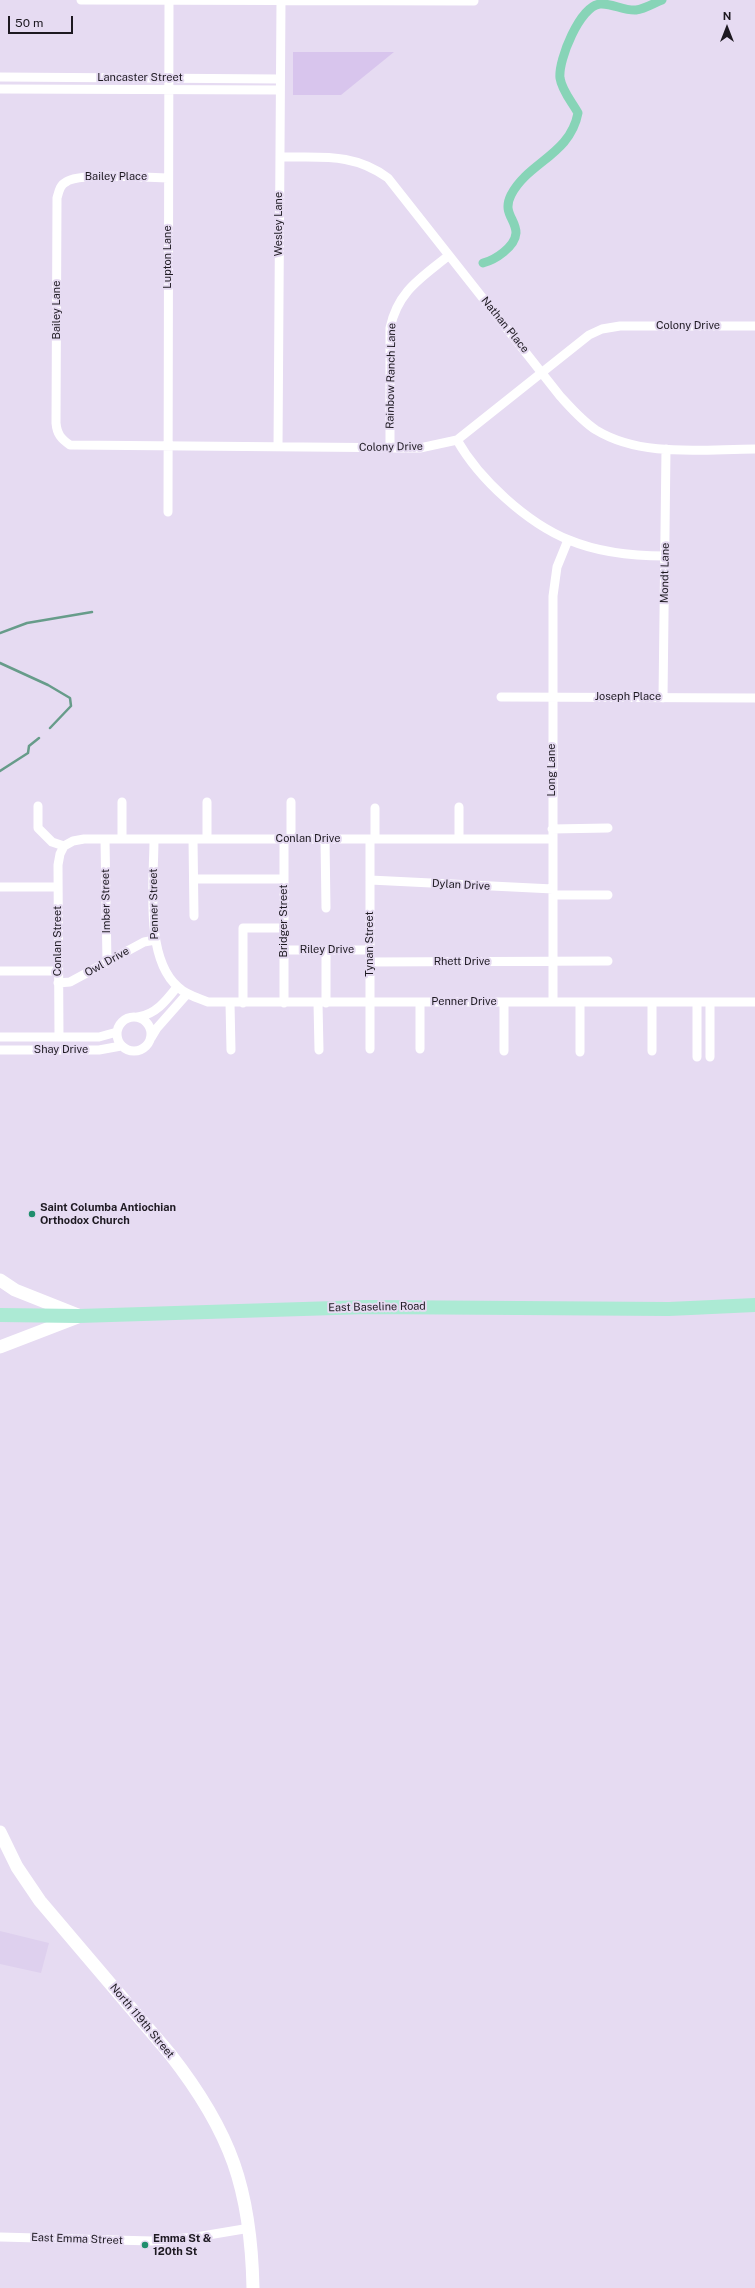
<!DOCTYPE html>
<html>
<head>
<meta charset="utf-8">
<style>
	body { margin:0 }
	#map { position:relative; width:755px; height:2288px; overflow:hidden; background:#e6dbf2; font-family:"Public Sans",sans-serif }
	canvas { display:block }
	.north { position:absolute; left:707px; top:8px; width:40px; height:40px; -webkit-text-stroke:3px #e6dbf2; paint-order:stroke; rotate:0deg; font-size:11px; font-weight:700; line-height:16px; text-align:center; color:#1d1921 }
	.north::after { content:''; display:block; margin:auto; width:14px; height:18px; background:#1d1921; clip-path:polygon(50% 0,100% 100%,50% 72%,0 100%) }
	.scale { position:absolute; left:8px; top:16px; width:65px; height:18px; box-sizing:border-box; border:2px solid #1d1921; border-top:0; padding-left:5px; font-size:12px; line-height:14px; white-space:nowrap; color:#1d1921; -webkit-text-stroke:3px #e6dbf2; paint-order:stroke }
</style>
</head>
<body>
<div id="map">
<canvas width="755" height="2288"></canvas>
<div class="north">N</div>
<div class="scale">50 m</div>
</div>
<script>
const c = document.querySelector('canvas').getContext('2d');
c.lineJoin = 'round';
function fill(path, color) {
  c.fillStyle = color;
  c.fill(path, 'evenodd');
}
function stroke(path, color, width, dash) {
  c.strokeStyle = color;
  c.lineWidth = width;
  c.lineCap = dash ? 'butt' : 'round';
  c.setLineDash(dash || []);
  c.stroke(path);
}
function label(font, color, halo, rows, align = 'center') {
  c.font = font + ' "Public Sans",sans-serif';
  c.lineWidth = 4;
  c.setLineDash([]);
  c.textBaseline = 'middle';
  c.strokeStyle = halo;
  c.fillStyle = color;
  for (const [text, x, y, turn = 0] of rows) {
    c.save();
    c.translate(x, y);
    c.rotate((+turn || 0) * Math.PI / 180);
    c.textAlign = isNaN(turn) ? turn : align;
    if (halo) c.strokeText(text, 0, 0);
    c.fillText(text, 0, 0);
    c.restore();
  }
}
const built = new Path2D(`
	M0 1931 49 1943 41 1973 0 1964Z`);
const green = new Path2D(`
	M293 52H394L341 95H293Z`);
const stream = new Path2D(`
	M0 633 27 623 92 612
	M0 663 48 685 70 698 71 706 50 728
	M0 771 28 753 29 746 39 738`);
const canal = new Path2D(`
	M483 263C495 260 515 247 516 233 516 219 502 213 511 195 528 162 570 155 578 113 572 102 562 91 560 78 558 60 580 6 600 4 612 3 624 11 636 10 645 9 654 3 662 0`);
const street = new Path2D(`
	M81 0 474 1
	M0 77 280 79
	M0 89 280 90
	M280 157C320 158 353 152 388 178L560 396C571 408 582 421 596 430 642 458 703 449 755 449
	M168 178C148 178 80 172 66 182 60 185 59 191 57 198L56 423C57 434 61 439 70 445L420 448 457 440 589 335 602 329 620 326H755
	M457 440C479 479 527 523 569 540 600 553 632 556 665 556
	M278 447 281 1
	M390 448V328C398 291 421 278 448 256
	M168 512 169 1
	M501 697 755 698
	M663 698 666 449
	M122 802V839
	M207 802V839
	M291 802V839
	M38 806V828L52 842 64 846
	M459 807V839
	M375 808V839
	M552 829 608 828
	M105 839 107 963
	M154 839C154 881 144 958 178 987 186 995 198 998 208 1002H755
	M193 839 194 916
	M284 839V1003
	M325 839 326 908
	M370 839V1049
	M64 846 73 841 84 839H552
	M194 879H284
	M370 880 553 889
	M0 887H58
	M553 895H608
	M284 950H370
	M326 950V1003
	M370 962 608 961
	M0 971H58
	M58 983 70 982 144 942 155 940
	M420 1002V1049
	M504 1002V1051
	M553 1002V596L557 567 568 540
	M580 1002V1052
	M652 1002V1051
	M697 1002V1057
	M710 1002V1057
	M230 1003 231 1050
	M243 1003V928H284
	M318 1003 319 1050
	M117 1034a17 17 0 1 1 34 0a17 17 0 1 1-34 0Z
	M138 1017C156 1014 166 1001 177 987
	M0 1037H99L117 1032
	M59 1037 58 865 60 854 64 846
	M151 1038 157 1028 187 994
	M0 1050H99L121 1046
	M0 2237 152 2241 196 2237 250 2228`);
const secondary = new Path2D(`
	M0 1280 15 1290 78 1315
	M0 1347 78 1317
	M0 1832 17 1867 40 1901 170 2054C231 2132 251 2189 253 2288`);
const primary = new Path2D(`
	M0 1315 79 1316 367 1307 669 1309 755 1305`);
const markers = [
	[32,1214,4,"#208e6e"],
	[145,2245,4,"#208e6e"]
];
const streetNames = [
	["Lancaster Street",140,78],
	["Bailey Place",116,177],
	["Wesley Lane",279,224,-90],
	["Lupton Lane",168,257,-90],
	["Bailey Lane",57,310,-90],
	["Nathan Place",505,325,51],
	["Colony Drive",688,326],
	["Rainbow Ranch Lane",391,376,-89],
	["Colony Drive",391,447,-1],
	["Mondt Lane",665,573,-89],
	["Joseph Place",628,697],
	["Long Lane",552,770,-90],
	["Conlan Drive",308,839],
	["Dylan Drive",461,885,3],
	["Imber Street",106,901,-91],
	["Penner Street",154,904,-91],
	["Bridger Street",284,921,-90],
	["Conlan Street",58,941,-90],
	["Tynan Street",370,944,-90],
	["Riley Drive",327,950],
	["Owl Drive",107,962,-29],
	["Rhett Drive",462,962],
	["Penner Drive",464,1002],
	["Shay Drive",61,1050],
	["East Baseline Road",377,1307,-1],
	["North 119th Street",142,2021,50],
	["East Emma Street",77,2239,2]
];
const poiNames = [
	["Saint Columba Antiochian",40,1208],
	["Orthodox Church",40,1221],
	["Emma St &",153,2239],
	["120th St",153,2252]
];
fill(built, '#ded0ee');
fill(green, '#d8c5ed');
stroke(stream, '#679c8a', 2.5);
stroke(canal, '#87d4b7', 9);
stroke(street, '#fff', 9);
stroke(secondary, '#fff', 13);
stroke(primary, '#acead4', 14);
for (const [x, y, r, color] of markers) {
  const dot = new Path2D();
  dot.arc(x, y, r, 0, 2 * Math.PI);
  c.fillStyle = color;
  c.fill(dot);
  stroke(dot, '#e6dbf2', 1.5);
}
label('11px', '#1d1921', '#e6dbf2', streetNames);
label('bold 11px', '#1d1921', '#e6dbf2', poiNames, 'left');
</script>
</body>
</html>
